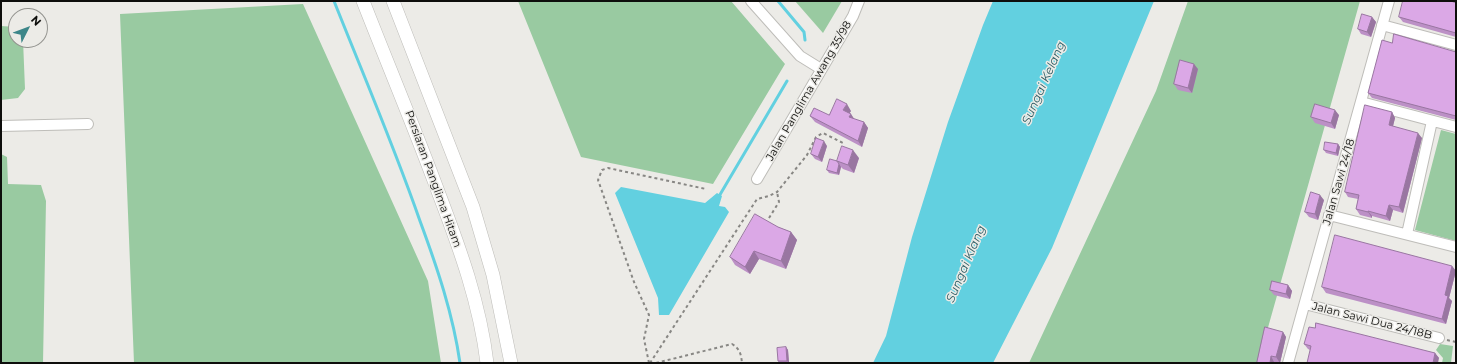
<!DOCTYPE html>
<html>
<head>
<meta charset="utf-8">
<style>
	body { margin:0 }
	#map { position:relative; width:1457px; height:364px; overflow:hidden; background:#ecebe7; font-family:Montserrat,sans-serif }
	canvas { display:block }
	.frame { position:absolute; inset:0; border:2px solid #0e0e0c; pointer-events:none }
	.north { position:absolute; left:8px; top:8px; width:40px; height:40px; box-sizing:border-box; background:#ecebe7; border:1px solid #93938f; border-radius:50%; rotate:48deg; font-size:11px; font-weight:700; line-height:16px; text-align:center; color:#0e0e0c }
	.north::after { content:''; display:block; margin:auto; width:14px; height:18px; background:#3d8689; clip-path:polygon(50% 0,100% 100%,50% 72%,0 100%) }
</style>
</head>
<body>
<div id="map">
<canvas width="1457" height="364"></canvas>
<div class="frame"></div>
<div class="north">N</div>
</div>
<script>
const c = document.querySelector('canvas').getContext('2d');
c.lineJoin = 'round';
function fill(path, color) {
  c.fillStyle = color;
  c.fill(path, 'evenodd');
}
function stroke(path, color, width, dash) {
  c.strokeStyle = color;
  c.lineWidth = width;
  c.lineCap = dash ? 'butt' : 'round';
  c.setLineDash(dash || []);
  c.stroke(path);
}
function label(font, color, halo, rows, align = 'center') {
  c.font = font + ' Montserrat,sans-serif';
  c.lineWidth = 3;
  c.setLineDash([]);
  c.textBaseline = 'middle';
  c.strokeStyle = halo;
  c.fillStyle = color;
  for (const [text, x, y, turn = 0] of rows) {
    c.save();
    c.translate(x, y);
    c.rotate((+turn || 0) * Math.PI / 180);
    c.textAlign = isNaN(turn) ? turn : align;
    if (halo) c.strokeText(text, 0, 0);
    c.fillText(text, 0, 0);
    c.restore();
  }
}
const green = new Path2D(`
	M518 1H731L785 64 713 184 581 157Z
	M795 1H842L823 33Z
	M1188 1H1360L1258 363H1029L1156 91Z
	M303 4 428 281 441 363H134L120 14Z
	M1 26 16 27V40H23L25 89 18 98 1 100Z
	M1441 130 1456 134V241L1415 230Z
	M1 154 7 157 8 184 41 185 46 201 43 363H1Z
	M1440 344 1453 346 1451 363H1442L1443 358 1436 350Z`);
const water = new Path2D(`
	M993 1H1154L1052 248 993 363H873L886 336 912 237 948 122 983 25Z
	M621 187 705 203 717 193 722 196 719 206 725 207 729 212 669 315H659L658 298 615 193Z`);
const stream = new Path2D(`
	M334 1C363 74 394 146 420 221 437 267 453 314 460 363
	M778 1 804 32 805 40
	M718 198 787 81`);
const path = new Path2D(`
	M769 218 779 202 777 192
	M1447 340 1456 342
	M649 363 644 339 649 315 634 282 598 180 602 170 608 168 706 189
	M650 363 757 199 769 196 777 192 807 155 816 137 823 133 843 143
	M656 363 732 344C740 349 741 354 742 363`);
const minor = new Path2D(`
	M751 1 800 56 821 69
	M1382 25 1456 45
	M1361 102 1456 127
	M1 126 88 124
	M757 179 853 16 859 1
	M1329 215 1456 247
	M1407 234 1432 121
	M1305 304 1439 338
	M1288 363 1389 1`);
const major = new Path2D(`
	M363 1C388 65 415 129 439 194 460 249 480 304 487 363
	M393 1 473 207 493 275 511 363`);
const wall = new Path2D(`
	M1456 3V37L1403 22 1399 17Z
	M1372 17 1376 22 1371 37 1361 34 1358 29Z
	M1392 43 1456 52V120L1372 98 1368 93Z
	M1198 69 1192 93 1178 90 1174 84Z
	M851 111 849 113 854 119 864 122 868 128 862 147 815 122 810 116 829 115Z
	M1392 112 1395 118 1393 126 1422 138 1403 213 1393 210 1390 221 1372 216V218L1360 215 1356 209 1358 199 1348 197 1345 192Z
	M1339 115 1335 129 1315 123 1311 117Z
	M1338 144 1340 147 1338 156 1326 153 1324 150Z
	M827 146 822 162 815 159 811 154Z
	M859 158 854 173 843 169 841 167 839 175 829 173 827 170 837 161Z
	M1324 200 1318 220 1309 217 1305 212Z
	M778 227 791 232 797 240 786 269 759 259 750 274 735 265 730 257Z
	M1452 266 1456 271 1449 298 1452 301 1446 324 1326 293 1322 287Z
	M1288 285 1292 291 1290 299 1274 295 1270 290Z
	M1283 332 1286 337 1280 363 1274 362 1257 363Z
	M1304 344 1435 353 1439 358 1310 350 1308 349Z
	M786 347 788 350 789 363H779L778 361Z`);
const shadedWall = new Path2D(`
	M1372 17 1376 22 1371 37 1367 32Z
	M1194 64 1198 69 1192 93 1188 88Z
	M847 104 851 111 848 116 843 110Z
	M1335 110 1339 115 1335 129 1331 123Z
	M1392 112 1395 118 1392 130 1389 125Z
	M851 114 855 120 849 117Z
	M864 122 868 128 862 147 858 141Z
	M1418 133 1422 138 1403 213 1399 207Z
	M824 141 827 146 822 162 818 157Z
	M1338 144 1340 147 1338 156 1336 153Z
	M853 150 859 158 854 173 848 165Z
	M839 164 841 167 839 175 837 173Z
	M1320 195 1324 200 1318 220 1315 214Z
	M1389 205 1393 210 1390 221 1386 216Z
	M1368 211 1372 216V218L1368 212Z
	M791 232 797 240 786 269 781 261Z
	M754 251 759 259 750 274 745 267Z
	M1452 266 1456 271 1449 298 1452 301 1446 324 1442 319 1445 295Z
	M1288 285 1292 291 1290 299 1286 294Z
	M1283 332 1286 337 1280 363 1276 357Z
	M786 347 788 350 789 363 787 361Z
	M1435 353 1439 358 1438 363H1433Z
	M1271 356 1274 362V363H1270Z`);
const building = new Path2D(`
	M1403 1H1451L1456 3V33L1399 17Z
	M1362 14 1372 17 1367 32 1358 29Z
	M1394 34 1456 52V116L1368 93 1382 40 1392 43Z
	M1180 60 1194 64 1188 88 1174 84Z
	M837 99 847 104 843 110 851 114 849 117 864 122 858 141 810 116 814 108 829 115Z
	M1315 104 1335 110 1331 123 1311 117Z
	M1365 105 1392 112 1389 125 1418 133 1399 207 1389 205 1386 216 1368 211V212L1356 209 1359 195 1345 192Z
	M816 138 824 141 818 157 811 154Z
	M1325 142 1338 144 1336 153 1324 150Z
	M842 146 853 150 848 165 837 161Z
	M830 159 837 161 839 164 837 173 827 170Z
	M1311 192 1320 195 1315 214 1305 212Z
	M755 214 778 227 791 232 781 261 754 251 745 267 730 257Z
	M1335 235 1452 266 1445 295 1448 296 1442 319 1322 287Z
	M1272 281 1288 285 1286 294 1270 290Z
	M1316 323 1435 353 1433 363H1307L1311 346 1304 344 1309 327 1315 328Z
	M1265 327 1283 332 1276 357 1271 356 1270 363H1257Z
	M786 347 787 361H778L777 348Z`);
const streetNames = [
	["Jalan Panglima Awang 35/98",809,91,-60],
	["Persiaran Panglima Hitam",433,179,70],
	["Jalan Sawi 24/18",1339,182,-74],
	["Jalan Sawi Dua 24/18B",1372,321,14]
];
const waterNames = [
	["Sungai Kelang",1044,83,-66],
	["Sungai Klang",966,264,-67]
];
fill(green, '#99caa1');
fill(water, '#62d0e0');
stroke(stream, '#62d0e0', 3);
stroke(minor, '#bebdb9', 12);
stroke(major, '#bebdb9', 14);
stroke(path, '#888784', 2, [3, 3]);
stroke(minor, '#fff', 10);
stroke(major, '#fff', 13);
fill(wall, '#bc90c6');
fill(shadedWall, '#9976a1');
fill(building, '#dba8e6');
stroke(building, '#9976a1', 1);
label('11px', '#0e0e0c', '#ecebe7', streetNames);
label('italic 12px', '#2d5d64', '#ecebe7', waterNames);
</script>
</body>
</html>
